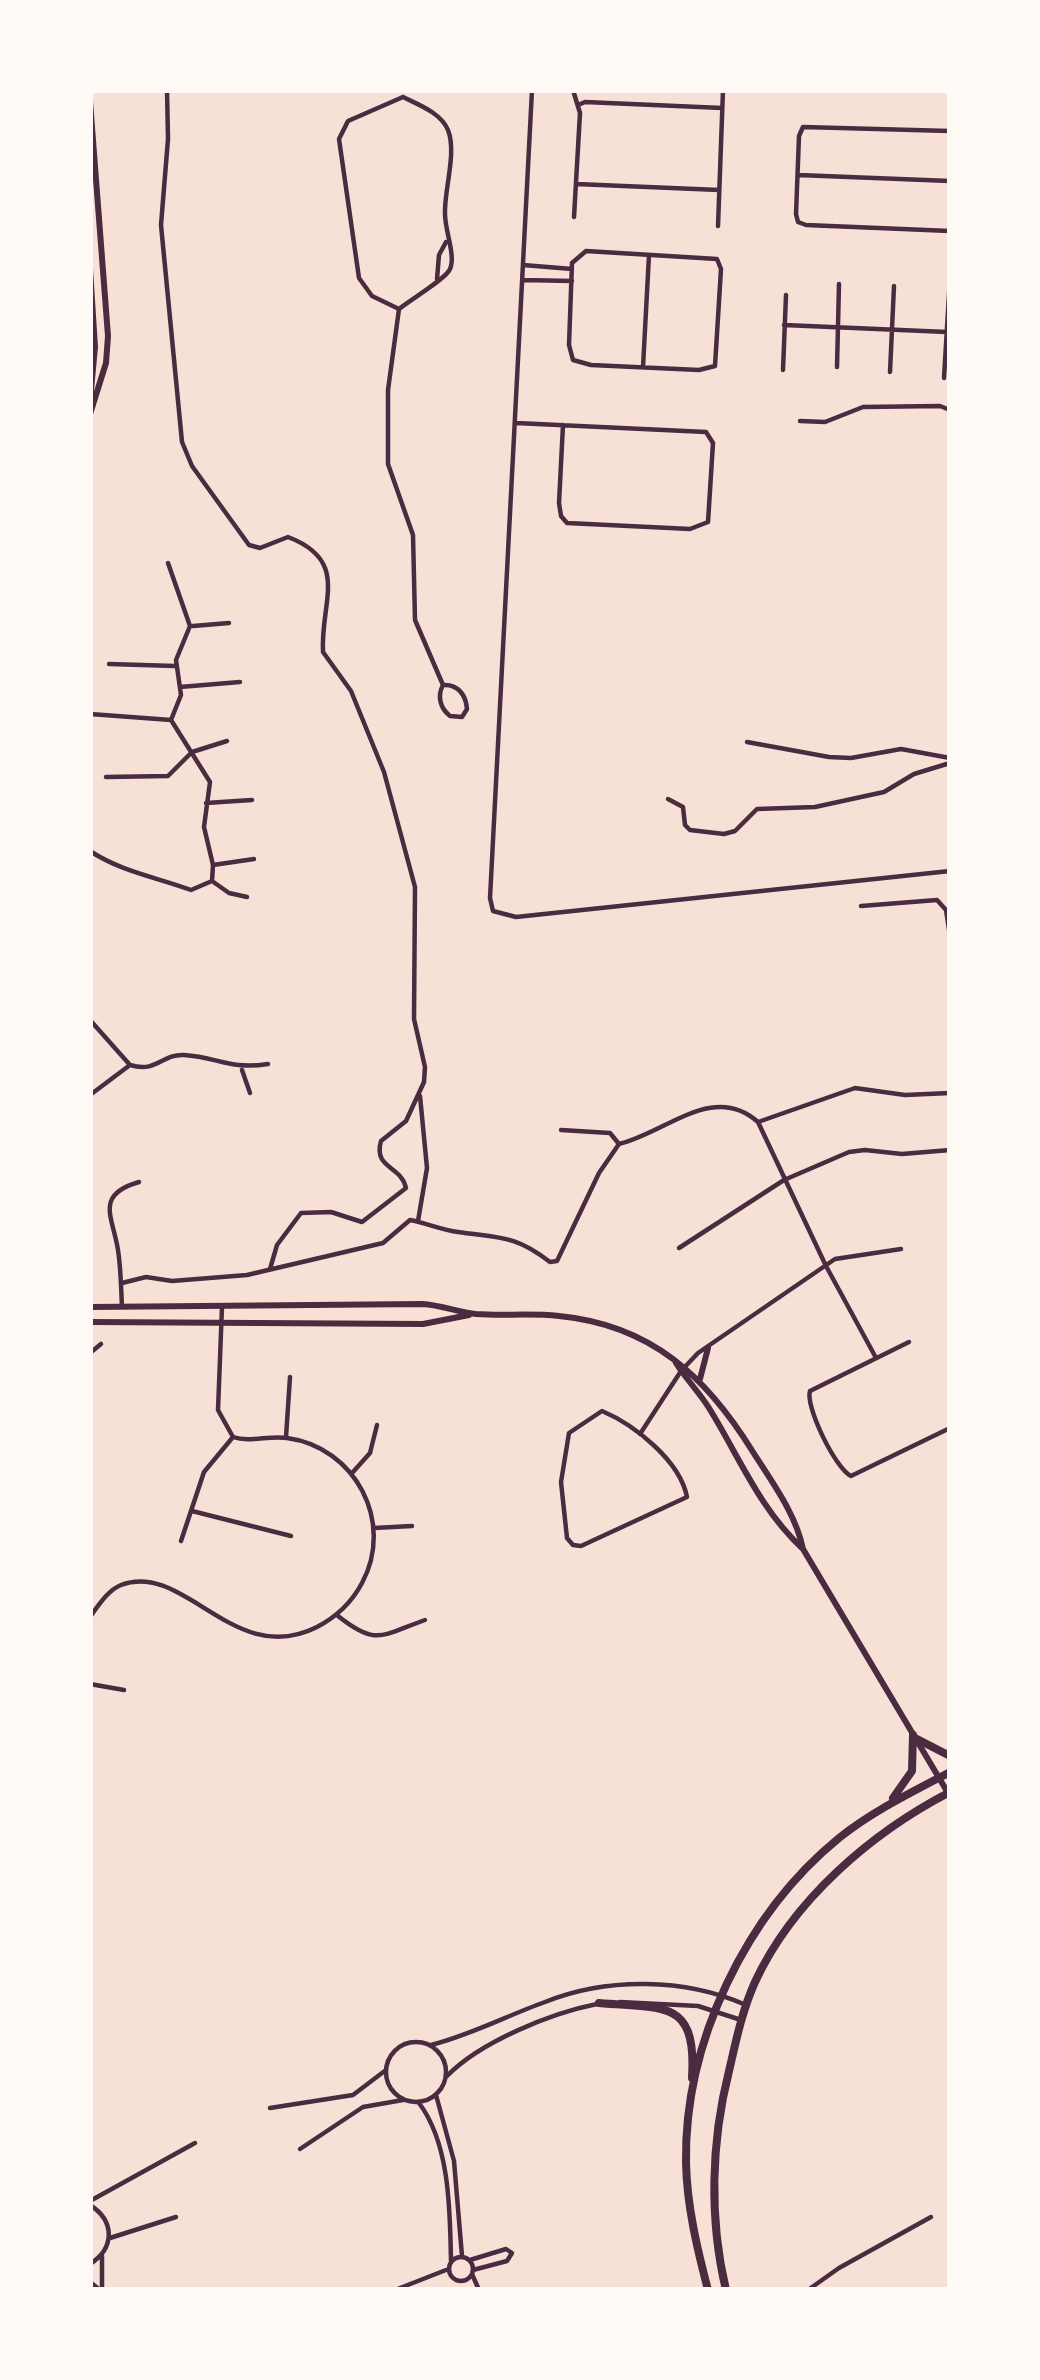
<!DOCTYPE html>
<html>
<head>
<meta charset="utf-8">
<style>
	body { margin:0 }
	#map { position:relative; width:1040px; height:2380px; overflow:hidden; background:#f7e1d7; font-family:"Titillium Web",sans-serif }
	canvas { display:block }
	.frame { position:absolute; inset:0; border:93px solid #fffaf5; pointer-events:none }
</style>
</head>
<body>
<div id="map">
<canvas width="1040" height="2380"></canvas>
<div class="frame"></div>
</div>
<script>
const c = document.querySelector('canvas').getContext('2d');
c.lineJoin = 'round';
function stroke(path, color, width, dash) {
  c.strokeStyle = color;
  c.lineWidth = width;
  c.lineCap = dash ? 'butt' : 'round';
  c.setLineDash(dash || []);
  c.stroke(path);
}
const minor = new Path2D(`
	M167 90 168 139 161 225 182 442 192 466 249 545 260 548 288 537C351 561 320 602 323 652L351 691 384 772 415 887 414 1019 425 1067 424 1082 406 1121 381 1141C373 1169 401 1165 406 1188L362 1222 331 1212 301 1213 277 1245 270 1269
	M532 90 490 898 493 911 516 917 950 871
	M573 90 580 113 574 217
	M403 97C419 105 441 113 448 130 457 153 444 190 445 214 445 231 456 256 450 269 447 278 410 300 399 309L388 390V464L413 535 415 620 443 685C437 696 440 708 450 716L462 717 467 709C466 695 458 684 443 685
	M578 105 585 102 722 108
	M950 131 803 127 799 136 796 214 798 222 806 225 950 231
	M798 175 950 181
	M576 184 719 190
	M718 226 723 90
	M586 251 717 259 721 269 715 366 699 370 591 365 573 360 569 345 572 263Z
	M523 265 572 269
	M437 279 439 255 446 242
	M523 280 572 281
	M399 309 372 296 359 278 339 139 348 121 403 97
	M784 325 947 332
	M643 367 649 255
	M837 367 839 284
	M783 370 786 295
	M890 372 894 286
	M944 378 950 278
	M800 421 825 422 863 407 940 406 950 410
	M516 423 706 432 713 443 708 522 690 529 567 523 561 516 559 503 563 425
	M168 563 190 626 176 660 181 695 171 720
	M193 626 229 623
	M109 664 175 666
	M180 687 240 682
	M90 714 171 720
	M171 720 210 782 204 827 213 865 212 881
	M747 742 829 757 851 758 901 749 950 758
	M106 777 168 776 192 752 227 741
	M668 799 683 807 685 825 690 830 724 834 735 831 757 809 815 807 884 792 914 774 950 763
	M206 803 252 800
	M90 851C122 872 156 877 191 890L212 881
	M213 865 254 859
	M212 881 229 893 247 897
	M861 906 937 900 946 910 950 936
	M90 1020 130 1065
	M130 1065C158 1073 161 1054 184 1055 218 1057 229 1070 268 1064
	M242 1070 250 1093
	M90 1095 130 1065
	M758 1122 855 1088 905 1095 950 1093
	M561 1130 610 1133 619 1144
	M418 1221 427 1168 420 1096
	M679 1248 784 1180 849 1152 865 1150 902 1154 950 1150
	M122 1283 146 1277 172 1281 247 1275 383 1243 410 1220C426 1223 442 1230 458 1232 500 1238 515 1235 550 1262L557 1261 599 1173 619 1144C666 1133 713 1082 758 1122L826 1266 875 1356
	M122 1307C121 1288 121 1269 118 1250 113 1217 94 1195 139 1182
	M222 1307 218 1410 233 1437
	M909 1342 810 1391C805 1406 835 1468 851 1476L950 1428
	M90 1353 101 1344
	M602 1411C635 1425 680 1461 687 1497L581 1546 573 1545 567 1538 561 1482 569 1433Z
	M640 1434 681 1371 698 1353 835 1259 901 1249
	M286 1437 290 1377
	M353 1472 370 1453 377 1425
	M192 1511 291 1536
	M374 1528 412 1526
	M181 1541 204 1472 233 1437
	M338 1616C377 1647 382 1635 425 1620
	M90 1617C98 1606 108 1590 121 1585 185 1561 234 1669 317 1627 336 1617 352 1602 362 1583 395 1522 355 1447 287 1438 269 1435 250 1443 233 1437
	M90 1684 124 1690
	M620 2002 698 2006 738 2019
	M386 2072a30 30 0 1 1 60 0a30 30 0 1 1-60 0Z
	M431 2045C471 2035 506 2016 545 2002 607 1977 685 1978 746 2005
	M447 2076C480 2042 551 2013 597 2004
	M436 2095 454 2161 462 2256
	M419 2103C450 2144 450 2211 451 2261
	M270 2108 353 2095 386 2070
	M300 2149 363 2107 403 2100
	M90 2201 195 2143
	M90 2205C115 2221 115 2248 90 2264
	M110 2238 176 2217
	M102 2256V2290
	M449 2269a12 12 0 1 1 24 0a12 12 0 1 1-24 0Z
	M470 2260 506 2249 512 2253 507 2261 473 2270
	M472 2274 479 2290
	M90 2282 100 2290
	M395 2290 446 2270
	M808 2290 839 2268 931 2217`);
const tertiary = new Path2D(`
	M90 101 108 336 106 363 90 414
	M90 269 95 347 90 401
	M90 1307 422 1304C441 1305 458 1312 476 1314 503 1316 531 1313 559 1316 651 1325 706 1376 753 1452 772 1482 796 1514 803 1549
	M90 1322 423 1324 469 1315
	M676 1363C686 1379 699 1392 709 1408 740 1458 759 1508 803 1549L948 1793
	M700 1379 708 1348`);
const secondary = new Path2D(`
	M915 1738 950 1756
	M893 1798 912 1771 913 1735
	M599 2003C663 2009 697 1998 692 2078
	M708 2290C697 2248 687 2206 686 2163 684 2042 746 1914 839 1838 873 1811 912 1792 950 1772
	M726 2290C709 2219 711 2142 729 2071 736 2041 742 2011 755 1982 793 1900 871 1833 950 1792`);
stroke(minor, '#4a2c40', 4.5);
stroke(tertiary, '#4a2c40', 6);
stroke(secondary, '#4a2c40', 8);
</script>
</body>
</html>
